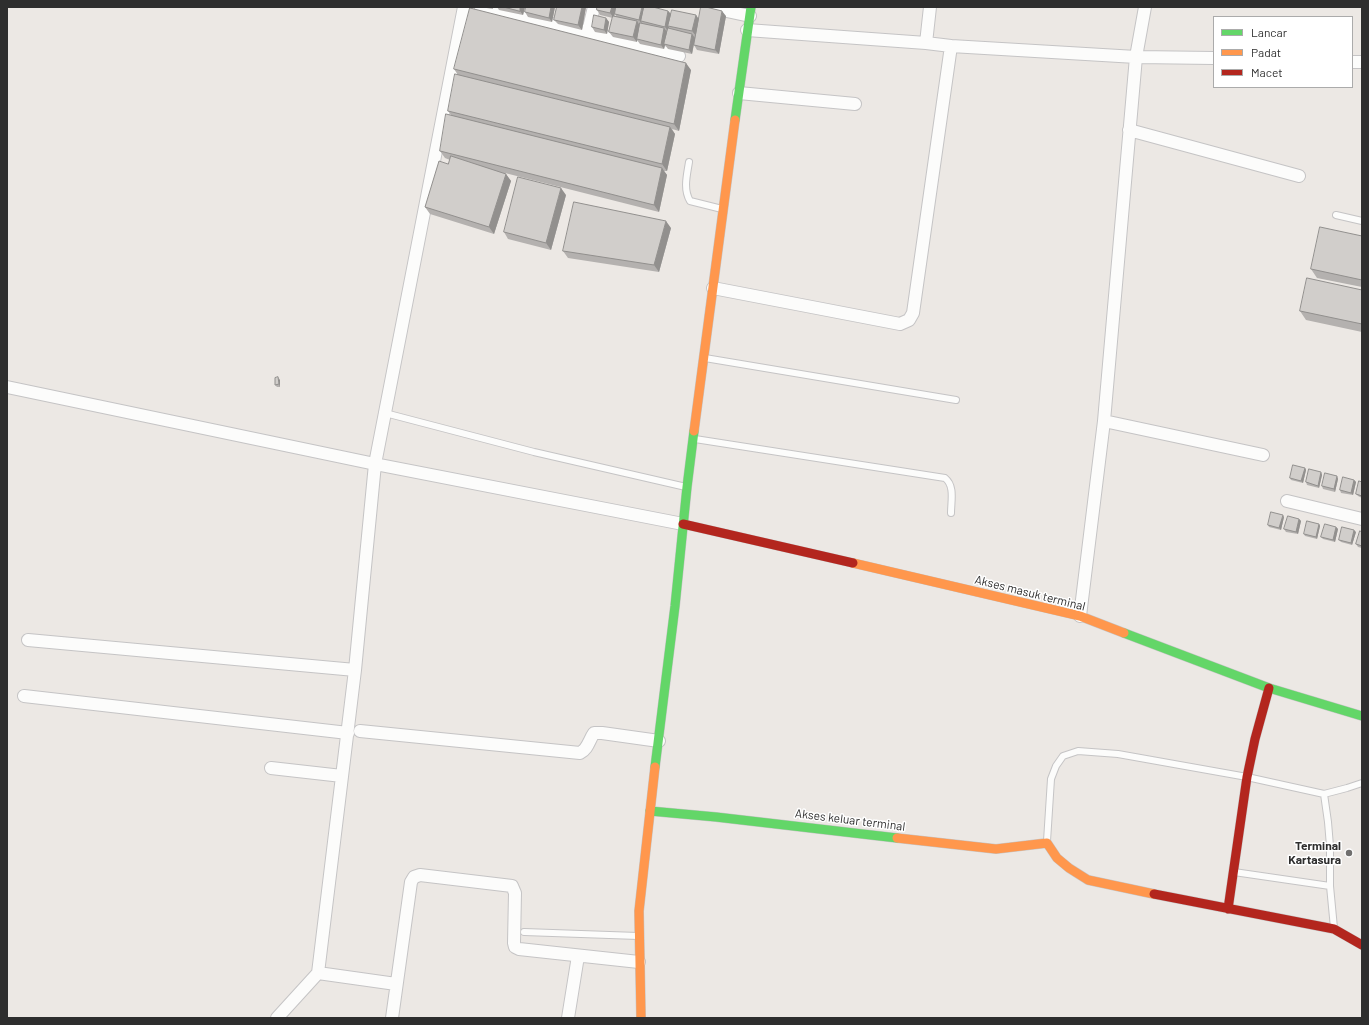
<!DOCTYPE html>
<html>
<head>
<meta charset="utf-8">
<style>
	body { margin:0 }
	#map { position:relative; width:1369px; height:1025px; overflow:hidden; background:#ece8e4; font-family:Barlow,sans-serif }
	canvas { display:block }
	.frame { position:absolute; inset:0; border:8px solid #2e2e2e; pointer-events:none }
	.legend { position:absolute; left:1213px; top:16px; width:140px; height:72px; box-sizing:border-box; background:#fff; border:1px solid #ababab; margin:0; padding:5px 7px; list-style:none; font-size:12px; color:#2e2e2e }
	.legend li { display:flex; align-items:center; gap:8px; height:20px }
	.legend b { width:20px; border:1px solid #ababab }
</style>
</head>
<body>
<div id="map">
<canvas width="1369" height="1025"></canvas>
<div class="frame"></div>
<ul class="legend">
<li><b style="height:5px;background:#63d668"></b>Lancar</li>
<li><b style="height:5px;background:#ff974d"></b>Padat</li>
<li><b style="height:5px;background:#b3261e"></b>Macet</li>
</ul>
</div>
<script>
const c = document.querySelector('canvas').getContext('2d');
c.lineJoin = 'round';
function stroke(path, color, width, dash) {
  c.strokeStyle = color;
  c.lineWidth = width;
  c.lineCap = dash ? 'butt' : 'round';
  c.setLineDash(dash || []);
  c.stroke(path);
}
function fill(path, color) {
  c.fillStyle = color;
  c.fill(path, 'evenodd');
}
function label(font, color, halo, rows, align = 'center') {
  c.font = font + ' Barlow,sans-serif';
  c.lineWidth = 3;
  c.setLineDash([]);
  c.textBaseline = 'middle';
  c.strokeStyle = halo;
  c.fillStyle = color;
  for (const [text, x, y, turn = 0] of rows) {
    c.save();
    c.translate(x, y);
    c.rotate((+turn || 0) * Math.PI / 180);
    c.textAlign = isNaN(turn) ? turn : align;
    if (halo) c.strokeText(text, 0, 0);
    c.fillText(text, 0, 0);
    c.restore();
  }
}
const lane = new Path2D(`
	M689 162C687 175 683 189 690 201L722 209
	M1336 215 1362 221
	M705 358 956 400
	M385 413 534 452 686 487
	M695 439 945 478C955 486 951 501 951 513
	M1324 794 1347 788 1362 783
	M1047 841 1051 779 1056 766 1063 756 1078 751 1118 754 1247 777 1324 794 1328 822 1330 846V886L1334 928
	M1234 872 1330 886
	M524 932 638 936`);
const street = new Path2D(`
	M708 7 750 16
	M481 8 588 32 679 56
	M747 30 926 43 951 46 1136 57 1214 58
	M588 32 594 7
	M926 43 930 7
	M1352 62H1362
	M739 93 855 104
	M1129 130 1299 176
	M713 288 900 324 909 320 913 313 951 46
	M7 387 375 464 683 524
	M1104 421 1263 455
	M1287 501 1362 519
	M1080 616 1104 421 1136 57 1145 7
	M28 640 355 670
	M24 696 348 733
	M360 731 580 753C588 749 589 740 594 733H602L659 741
	M271 768 342 776
	M396 984 318 973 355 670 375 464 464 7
	M277 1018 318 973
	M392 1018 411 882 414 877 420 875 512 886 515 893 514 943 515 947 519 949 639 962
	M568 1018 578 956`);
const fast = new Path2D(`
	M735 120 751 7
	M1124 633 1269 688 1362 716
	M655 767 675 606 687 487 694 431
	M650 811 716 817 897 838`);
const slow = new Path2D(`
	M694 431 735 120
	M853 563 1080 616 1124 633
	M897 838 996 849 1047 843 1057 858 1069 868 1088 880 1154 894
	M641 1018 639 911 655 767`);
const jam = new Path2D(`
	M683 524 853 563
	M1154 894 1334 929 1362 945
	M1228 909 1247 777 1255 739 1269 688`);
const wall = new Path2D(`
	M480 7H493V9Z
	M497 7H525L523 15 499 10Z
	M555 7 552 22 528 17 525 12Z
	M557 7H586L582 30 558 24 554 20Z
	M597 7H616L614 16H616L615 14 668 11 671 14 696 15 699 19 726 16 719 54 697 50 694 45V44L692 54 668 49 665 45 664 49 640 44 637 40V42L613 37 609 32 613 18 600 15 597 10Z
	M606 18 609 22 607 34 595 32 592 27Z
	M454 69 691 70 679 131 672 129 675 134 667 171H664L667 175 659 212 505 173 511 181 494 234 430 214 425 207 448 164 450 160 445 158 440 151 451 115 448 111 458 75Z
	M566 195 551 250 508 239 504 232Z
	M671 228 659 272 568 258 563 251Z
	M1362 236V287L1317 278 1311 269Z
	M1362 290V332L1306 320 1300 311Z
	M280 380V387H277L275 385Z
	M1305 468 1306 470 1303 483 1291 480 1290 478Z
	M1321 472 1322 475 1319 488 1307 485 1306 482Z
	M1337 476 1338 479 1335 492 1323 489 1322 486Z
	M1354 480 1356 482 1353 495 1341 493 1340 490Z
	M1362 482V498L1358 496 1356 494Z
	M1284 517 1281 530 1269 527 1268 525Z
	M1299 519 1301 521 1298 534 1286 532 1284 529Z
	M1319 524 1320 526 1317 539 1305 536 1304 534Z
	M1336 527 1338 529 1335 542 1323 539 1321 537Z
	M1356 532 1352 545 1341 542 1339 540Z
	M1362 532V548L1358 547 1356 544Z`);
const shadedWall = new Path2D(`
	M520 7H525L523 15 520 11Z
	M551 7H555L552 22 549 18Z
	M582 7H586L582 30 578 25Z
	M612 7H616L614 18 610 13Z
	M642 7H645L641 21 642 24 639 20Z
	M668 11 672 15 668 26 669 27 668 31 665 27Z
	M722 11 726 16 719 54 715 50Z
	M696 15 699 20 696 36 692 31Z
	M606 18 609 22 607 34 604 30Z
	M637 21 640 26 637 42 633 37Z
	M664 28 668 33 664 49 661 45Z
	M692 34 695 38 692 54 689 50Z
	M686 63 691 70 679 131 674 124Z
	M670 127 675 134 667 171 662 164Z
	M662 168 667 175 659 212 654 205Z
	M506 174 511 181 494 234 489 227Z
	M561 188 566 195 551 250 546 243Z
	M666 221 671 228 659 272 654 265Z
	M278 377 280 380V387L279 384Z
	M1305 468 1306 470 1303 483 1301 481Z
	M1321 472 1322 475 1319 488 1318 486Z
	M1337 476 1338 479 1335 492 1334 489Z
	M1354 480 1356 482 1353 495 1351 493Z
	M1283 515 1284 517 1281 530 1279 528Z
	M1299 519 1301 521 1298 534 1296 532Z
	M1319 524 1320 526 1317 539 1316 537Z
	M1336 527 1338 529 1335 542 1333 540Z
	M1354 530 1356 532 1352 545 1351 543Z`);
const building = new Path2D(`
	M504 7H520V11Z
	M526 7H551L549 18 525 12Z
	M557 7H582L578 25 554 20Z
	M597 7H612L610 13 597 10Z
	M616 7H642L639 20 615 14Z
	M644 7H653L668 11 665 27 641 21Z
	M701 7H706L722 11 715 50 694 45Z
	M470 8 686 63 674 124 454 69Z
	M672 10 696 15 692 31 668 26Z
	M594 15 606 18 604 30 592 27Z
	M613 16 637 21 633 37 609 32Z
	M640 23 664 28 661 45 637 39Z
	M668 28 692 34 689 50 664 44Z
	M455 74 670 127 662 164 448 111Z
	M446 114 662 168 654 205 440 151Z
	M451 156 506 174 489 227 425 207 439 161 448 164Z
	M518 177 561 188 546 243 504 232Z
	M574 202 666 221 654 265 563 251Z
	M1320 227 1362 236V280L1311 269Z
	M1307 278 1362 290V324L1300 311Z
	M278 377 279 384 275 385V378Z
	M1293 465 1305 468 1301 481 1290 478Z
	M1309 469 1321 472 1318 486 1306 482Z
	M1325 473 1337 476 1334 489 1322 486Z
	M1343 477 1354 480 1351 493 1340 490Z
	M1359 481 1362 482V496L1356 494Z
	M1271 512 1283 515 1279 528 1268 525Z
	M1288 516 1299 519 1296 532 1284 529Z
	M1307 521 1319 524 1316 537 1304 534Z
	M1325 524 1336 527 1333 540 1321 537Z
	M1342 527 1354 530 1351 543 1339 540Z
	M1360 531 1362 532V546L1356 544Z`);
const markers = [
	[1349,853,4,"#706f6e"]
];
const streetNames = [
	["Akses masuk terminal",1030,593,14],
	["Akses keluar terminal",850,820,7]
];
const poiNames = [
	["Terminal",1341,846],
	["Kartasura",1341,860]
];
stroke(lane, '#c5c4c5', 8);
stroke(street, '#c5c4c5', 14);
stroke(fast, '#c5c4c5', 10);
stroke(slow, '#c5c4c5', 10);
stroke(jam, '#c5c4c5', 10);
stroke(lane, '#fcfcfb', 6);
stroke(street, '#fcfcfb', 12);
stroke(fast, '#63d668', 9);
stroke(slow, '#ff974d', 9);
stroke(jam, '#b3261e', 9);
fill(wall, '#b4b1af');
fill(shadedWall, '#92908e');
fill(building, '#d1cecb');
stroke(building, '#92908e', 1);
for (const [x, y, r, color] of markers) {
  const dot = new Path2D();
  dot.arc(x, y, r, 0, 2 * Math.PI);
  c.fillStyle = color;
  c.fill(dot);
  stroke(dot, '#fff', 1.5);
}
label('12px', '#2e2e2e', '#fff', streetNames);
label('bold 12px', '#2e2e2e', '#fff', poiNames, 'right');
</script>
</body>
</html>
